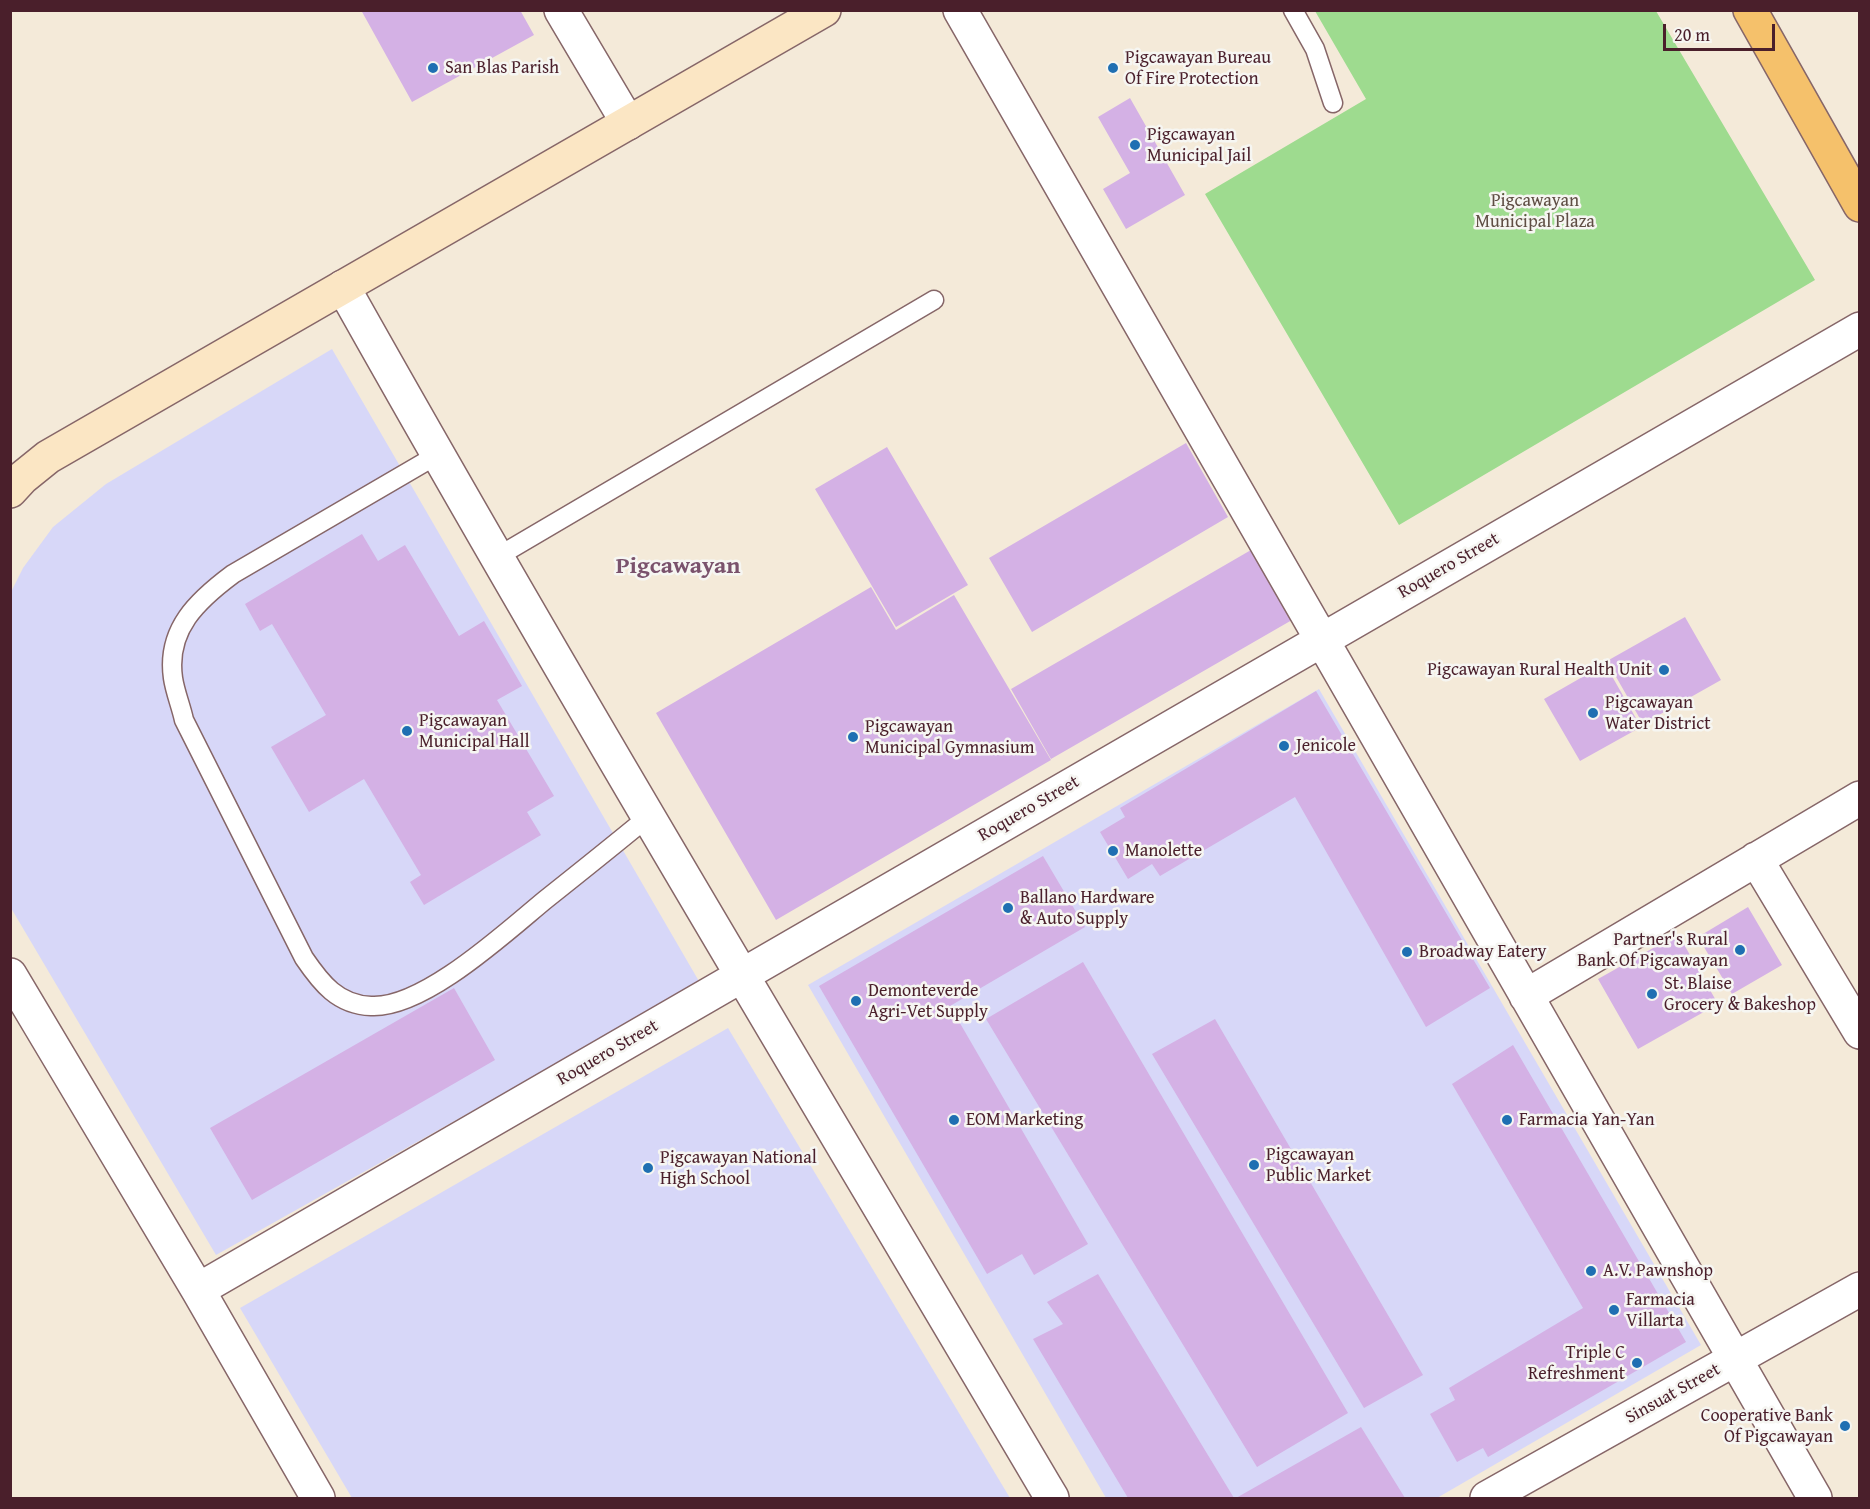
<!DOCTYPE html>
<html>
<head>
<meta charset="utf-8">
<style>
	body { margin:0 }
	#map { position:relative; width:1870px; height:1509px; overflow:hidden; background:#f4ead9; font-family:"Gentium Book Plus",serif }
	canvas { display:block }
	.frame { position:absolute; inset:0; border:12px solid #4a1f2b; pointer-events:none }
	.scale { position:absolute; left:1663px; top:24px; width:112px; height:27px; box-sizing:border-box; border:3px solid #4a1f2b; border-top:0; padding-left:8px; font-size:18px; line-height:21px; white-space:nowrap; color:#4a1f2b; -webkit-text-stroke:4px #f6f6f2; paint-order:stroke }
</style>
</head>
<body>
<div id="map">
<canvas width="1870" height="1509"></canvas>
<div class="frame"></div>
<div class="scale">20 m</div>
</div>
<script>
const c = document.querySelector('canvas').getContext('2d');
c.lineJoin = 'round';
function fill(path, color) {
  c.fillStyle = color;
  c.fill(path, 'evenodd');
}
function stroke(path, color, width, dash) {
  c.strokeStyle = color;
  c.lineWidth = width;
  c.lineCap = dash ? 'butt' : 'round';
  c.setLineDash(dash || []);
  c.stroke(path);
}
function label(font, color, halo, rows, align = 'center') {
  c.font = font + ' "Gentium Book Plus",serif';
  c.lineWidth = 5;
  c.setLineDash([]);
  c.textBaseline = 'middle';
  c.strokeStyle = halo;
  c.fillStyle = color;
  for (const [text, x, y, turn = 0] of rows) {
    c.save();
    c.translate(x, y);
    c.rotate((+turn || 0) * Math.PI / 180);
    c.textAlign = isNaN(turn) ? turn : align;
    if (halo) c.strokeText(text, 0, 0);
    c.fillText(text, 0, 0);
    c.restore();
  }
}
const built = new Path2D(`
	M332 349 700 983 216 1255 11 908 10 594 23 568 53 527 106 484Z
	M1319 689 1701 1345 1437 1498H1106L808 985Z
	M728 1028 1010 1498H352L240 1308Z`);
const green = new Path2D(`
	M1315 11H1656L1815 280 1399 525 1205 194 1366 99Z`);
const building = new Path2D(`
	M361 10H520L534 35 412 102Z
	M1130 98 1185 195 1126 229 1103 189 1130 173 1098 117Z
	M1186 443 1228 517 1032 632 989 558Z
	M887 447 968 585 896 627 815 489Z
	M362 534 378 561 405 545 459 636 484 621 522 686 497 700 554 796 527 812 541 835 424 905 410 882 421 875 364 779 309 812 271 747 326 715 272 624 260 631 245 604Z
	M1251 550 1292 620 1051 759 1011 689Z
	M871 587 896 630 954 595 1051 760 776 920 656 713Z
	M1685 617 1721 680 1643 724 1607 661Z
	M1605 664 1641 727 1580 761 1544 699Z
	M1316 691 1490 988 1426 1027 1295 797 1160 876 1152 864 1128 879 1100 832 1125 817 1120 808Z
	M1043 856 1085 927 950 1006 1088 1244 1034 1275 1022 1254 987 1274 819 986Z
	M1748 907 1782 965 1732 994 1698 937Z
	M1678 934 1718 1004 1638 1049 1598 979Z
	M1083 962 1348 1413 1257 1467 986 1019Z
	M454 988 495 1060 252 1200 210 1128Z
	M1215 1019 1423 1375 1364 1408 1152 1054Z
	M1513 1045 1686 1342 1488 1457 1483 1448 1457 1462 1430 1414 1455 1400 1449 1388 1583 1308 1452 1084Z
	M1098 1274 1234 1498H1128L1033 1339 1063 1324 1047 1302Z
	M1361 1427 1405 1498H1236Z`);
const service = new Path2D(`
	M1293 10 1315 49 1333 103
	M437 455 233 574C198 600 166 629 173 678 175 692 181 706 184 720L304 958C321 983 338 1005 371 1006 423 1009 505 933 545 900 579 873 614 845 648 817
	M497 557 934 300`);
const minor = new Path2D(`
	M561 10 628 123
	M960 10 1815 1498
	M343 287C572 695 814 1095 1052 1498
	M1756 859 1860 1032
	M10 975 198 1290 318 1498
	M1526 996 1860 798
	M198 1290 1860 329
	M1487 1498 1860 1289`);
const secondary = new Path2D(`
	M10 491 22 478 48 457 824 10`);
const trunk = new Path2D(`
	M1750 10 1860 205`);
const markers = [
	[433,68,6,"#1f6fb2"],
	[1113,68,6,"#1f6fb2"],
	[1135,145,6,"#1f6fb2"],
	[1664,670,6,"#1f6fb2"],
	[1593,713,6,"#1f6fb2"],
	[407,731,6,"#1f6fb2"],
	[853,737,6,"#1f6fb2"],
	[1284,746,6,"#1f6fb2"],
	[1113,851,6,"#1f6fb2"],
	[1008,908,6,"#1f6fb2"],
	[1740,950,6,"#1f6fb2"],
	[1407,952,6,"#1f6fb2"],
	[1652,994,6,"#1f6fb2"],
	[856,1001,6,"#1f6fb2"],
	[954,1120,6,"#1f6fb2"],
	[1507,1120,6,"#1f6fb2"],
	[1254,1165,6,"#1f6fb2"],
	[648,1168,6,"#1f6fb2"],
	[1591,1271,6,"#1f6fb2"],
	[1614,1310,6,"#1f6fb2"],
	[1637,1363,6,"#1f6fb2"],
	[1845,1426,6,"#1f6fb2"]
];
const poiNames = [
	["Pigcawayan Bureau",1125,58],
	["Of Fire Protection",1125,79],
	["San Blas Parish",445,68],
	["Pigcawayan",1147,135],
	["Municipal Jail",1147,156],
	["Pigcawayan Rural Health Unit",1652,670,"right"],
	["Pigcawayan",1605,703],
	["Water District",1605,724],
	["Pigcawayan",419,721],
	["Municipal Hall",419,742],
	["Pigcawayan",865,727],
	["Municipal Gymnasium",865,748],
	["Jenicole",1296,746],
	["Manolette",1125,851],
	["Ballano Hardware",1020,898],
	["& Auto Supply",1020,919],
	["Partner's Rural",1728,940,"right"],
	["Bank Of Pigcawayan",1728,961,"right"],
	["Broadway Eatery",1419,952],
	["St. Blaise",1664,984],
	["Grocery & Bakeshop",1664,1005],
	["Demonteverde",868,991],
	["Agri-Vet Supply",868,1012],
	["EOM Marketing",966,1120],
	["Farmacia Yan-Yan",1519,1120],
	["Pigcawayan",1266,1155],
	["Public Market",1266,1176],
	["Pigcawayan National",660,1158],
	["High School",660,1179],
	["A.V. Pawnshop",1603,1271],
	["Farmacia",1626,1300],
	["Villarta",1626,1321],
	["Triple C",1625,1353,"right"],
	["Refreshment",1625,1374,"right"],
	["Cooperative Bank",1833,1416,"right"],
	["Of Pigcawayan",1833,1437,"right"]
];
const parkNames = [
	["Pigcawayan",1535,201],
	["Municipal Plaza",1535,222]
];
const streetNames = [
	["Roquero Street",1449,566,-30],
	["Roquero Street",1029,809,-30],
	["Roquero Street",608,1053,-30],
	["Sinsuat Street",1673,1394,-29]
];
const districtNames = [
	["Pigcawayan",678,567]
];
fill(built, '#d7d7f8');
fill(green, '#9edb8f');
fill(building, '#d4b1e5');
stroke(service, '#866668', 21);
stroke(minor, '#866668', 36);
stroke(secondary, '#866668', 36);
stroke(trunk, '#866668', 36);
stroke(service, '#fff', 18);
stroke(minor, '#fff', 33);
stroke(secondary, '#fbe6c4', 33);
stroke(trunk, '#f5c16b', 33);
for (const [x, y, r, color] of markers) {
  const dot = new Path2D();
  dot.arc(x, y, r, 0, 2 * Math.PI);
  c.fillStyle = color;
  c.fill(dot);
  stroke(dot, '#f6f6f2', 2);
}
label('18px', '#4a1f2b', '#f6f6f2', poiNames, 'left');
label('18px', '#5f4e44', '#f6f6f2', parkNames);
label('18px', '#4a1f2b', '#f6f6f2', streetNames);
label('bold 24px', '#7a526c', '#f6f6f2', districtNames);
</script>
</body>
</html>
